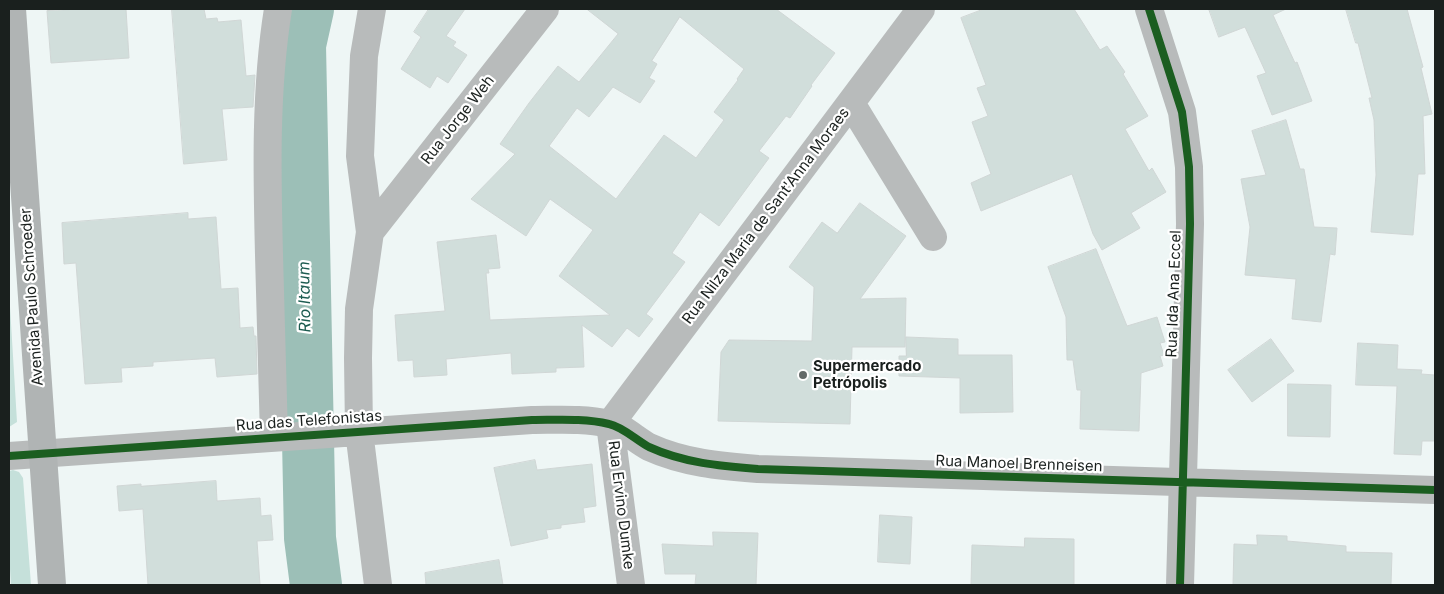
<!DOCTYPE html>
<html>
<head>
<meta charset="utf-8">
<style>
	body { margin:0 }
	#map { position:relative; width:1444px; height:594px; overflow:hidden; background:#eef6f5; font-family:Inter,sans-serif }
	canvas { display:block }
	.frame { position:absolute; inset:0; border:10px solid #1a201e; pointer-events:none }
</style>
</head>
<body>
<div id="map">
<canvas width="1444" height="594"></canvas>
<div class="frame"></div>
</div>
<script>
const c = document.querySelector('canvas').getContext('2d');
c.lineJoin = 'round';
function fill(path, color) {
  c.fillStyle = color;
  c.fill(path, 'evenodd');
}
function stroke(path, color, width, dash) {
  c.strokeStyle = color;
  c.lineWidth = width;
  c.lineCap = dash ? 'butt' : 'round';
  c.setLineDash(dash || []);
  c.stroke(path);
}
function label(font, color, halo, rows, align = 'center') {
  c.font = font + ' Inter,sans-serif';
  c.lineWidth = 4.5;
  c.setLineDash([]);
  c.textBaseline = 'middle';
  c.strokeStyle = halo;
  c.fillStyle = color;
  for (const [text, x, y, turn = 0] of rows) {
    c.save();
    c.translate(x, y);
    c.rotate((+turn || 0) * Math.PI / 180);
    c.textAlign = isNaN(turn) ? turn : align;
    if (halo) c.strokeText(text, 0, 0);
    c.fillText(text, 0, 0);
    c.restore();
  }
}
const green = new Path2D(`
	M9 290 17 422 9 427Z
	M13 470 19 472 23 478 31 585H11L9 553V471Z`);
const river = new Path2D(`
	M308 9 300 45 310 538 316 585`);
const building = new Path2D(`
	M79 9H126L129 58 51 63 47 11Z
	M172 9H204L206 19 217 18 218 22 241 20 246 76 255 75 253 107 222 109 227 160 184 164Z
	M429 9H465L446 36 456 42 453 46 467 55 448 83 437 76 430 88 401 69 421 37 414 32Z
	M587 9H776L835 53 811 85 812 86 790 118 786 116 759 151 769 158 719 226 700 212 672 253 685 262 646 314 653 319 639 337 627 328 612 347 582 325 584 367 556 368V372L512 374 511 353 446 359 447 375 414 377 413 360 398 361 395 315 445 311 437 242 496 235 500 268 488 269 489 273H486L490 320 610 315 559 276 593 230 550 199 526 236 471 199 515 154 500 144 529 103 558 66 579 82 618 34ZM680 17 744 69 737 79 738 80 714 112 724 120 696 158 664 135 616 199 549 146 577 108 589 117 613 87 640 103 655 81 649 78 657 64 652 61Z
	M984 9H1074L1100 50 1107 46 1125 72 1123 74 1148 116 1125 129 1149 171 1152 168 1166 192 1131 213 1140 228 1102 250 1093 234 1072 174 981 211 971 183 991 174 972 122 988 116 977 88 986 85 961 18Z
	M1209 9H1286L1273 15 1295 63 1297 62 1312 101 1272 115 1257 76 1266 73 1245 27 1219 37Z
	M1346 9H1407L1423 67 1421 68 1432 114 1423 116 1425 174H1418L1413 235 1371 232 1376 175 1374 120 1369 98H1372L1358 43H1356Z
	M1286 120 1300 169H1304L1314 227 1337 228 1335 255 1330 254 1321 322 1292 319 1296 279 1245 275 1250 227 1241 179 1266 175 1252 131Z
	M860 203 906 236 860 299 906 298 905 347H852L850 424 718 421 721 352 729 340 812 341 814 287 789 267 822 222 837 233Z
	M188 213V219L216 217 221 289 238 288 240 328 253 327 254 336H256L257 374 217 377 215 358 153 362V366L121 368 122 382 85 384 76 263 64 264 62 223Z
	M1096 249 1127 326 1157 317 1165 342 1160 343 1164 355 1160 356 1163 366 1141 373 1139 431 1080 429 1081 390H1077L1073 360H1067L1066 317 1048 267Z
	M906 337 958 339V355H1012L1013 412 960 413V378L899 376V356H906Z
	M1271 339 1294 371 1252 402 1228 370Z
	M1358 343 1398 345 1397 369 1422 370 1421 374 1435 375V441H1422L1421 455 1394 454 1397 386 1356 385Z
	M1288 384 1331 385 1330 437 1288 436Z
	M535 460 537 470 592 464 596 506 583 508 585 522 561 525V528L546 530 548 538 511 546 494 468Z
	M216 481 217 501 260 498 261 516 271 515 273 540 257 541 260 585H148L143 509 119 511 117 486 141 484V486Z
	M880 515 912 517 910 564 878 562Z
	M713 532 758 533 756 585H695L696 574H665L662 544 713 546Z
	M1257 535 1287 536V541L1346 546V552L1392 553 1391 585H1233L1234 544 1257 545Z
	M1025 538 1074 539V585H971L972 545 1024 547Z
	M499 560 503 585H426L425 573Z`);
const minor = new Path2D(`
	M372 9 364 56 360 156 370 232 359 309 358 358 359 431 378 585
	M1149 9 1182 112 1189 167 1190 224 1180 585
	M851 103 933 237
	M370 232 545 9
	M610 424 921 9
	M610 424 631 585
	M274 437C272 376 271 315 269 255 267 173 265 90 278 9
	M9 456 532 420C557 420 584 418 609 424 623 427 636 440 649 447 684 463 720 466 758 469L1435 490`);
const major = new Path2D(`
	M12 9 52 585`);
const cycleway = new Path2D(`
	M1149 9 1182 112 1189 167 1190 224 1180 585
	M9 456 532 420C557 420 584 418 609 424 623 427 636 440 649 447 684 463 720 466 758 469L1435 490`);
const markers = [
	[803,375,5,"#646b69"]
];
const streetNames = [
	["Rua Jorge Weh",458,120,-52],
	["Rua Nilza Maria de Sant'Anna Moraes",766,216,-53],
	["Rua Ida Ana Eccel",1174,294,-88],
	["Avenida Paulo Schroeder",32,297,-94],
	["Rua das Telefonistas",309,421,-4],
	["Rua Manoel Brenneisen",1019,464,2],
	["Rua Ervino Dumke",621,505,83]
];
const poiNames = [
	["Supermercado",813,366],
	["Petrópolis",813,383]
];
const waterNames = [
	["Rio Itaum",305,297,-91]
];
fill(green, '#c5e0da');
stroke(river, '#9cbfb7', 52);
fill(building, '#d1dedb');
stroke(building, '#d0d6d5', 1);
stroke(minor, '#b8bbbb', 28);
stroke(major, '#b0b4b4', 28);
stroke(cycleway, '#1b5e20', 8);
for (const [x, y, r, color] of markers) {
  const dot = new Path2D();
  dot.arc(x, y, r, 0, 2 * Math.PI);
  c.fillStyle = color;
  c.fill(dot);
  stroke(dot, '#fff', 2);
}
label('15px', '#1a201e', '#fff', streetNames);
label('bold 15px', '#1a201e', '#fff', poiNames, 'left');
label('italic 16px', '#1d5c51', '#fff', waterNames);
</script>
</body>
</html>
